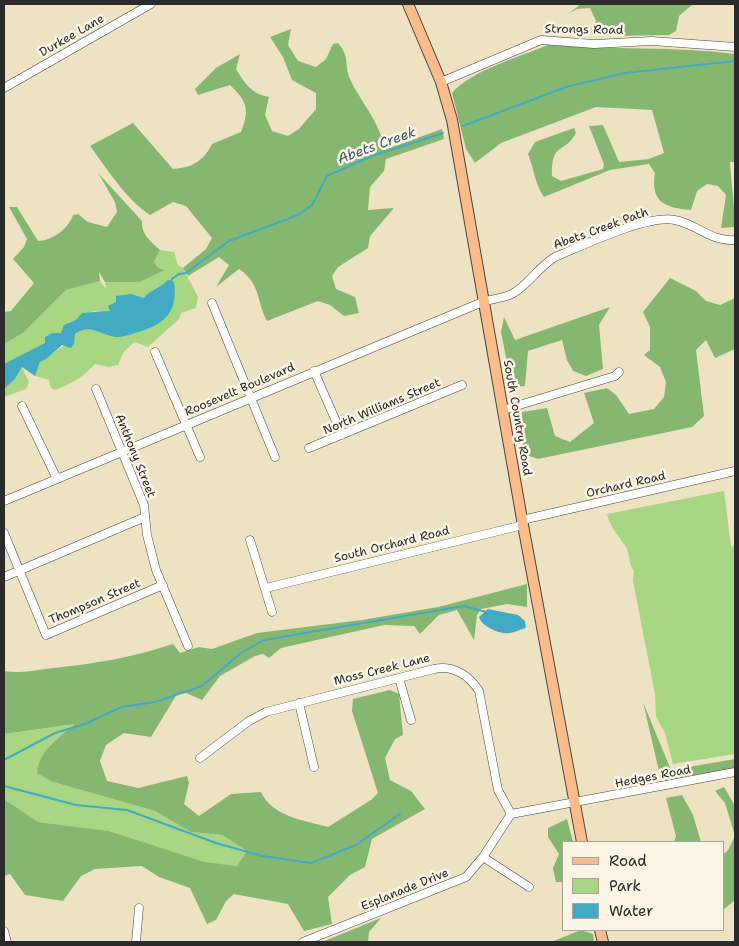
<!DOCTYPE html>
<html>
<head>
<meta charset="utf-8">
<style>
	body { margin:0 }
	#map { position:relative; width:739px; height:946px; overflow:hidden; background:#ede3c2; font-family:"Shantell Sans",sans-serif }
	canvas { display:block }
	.frame { position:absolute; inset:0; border:5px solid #2b2b2b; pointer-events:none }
	.legend { position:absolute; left:562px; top:841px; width:162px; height:90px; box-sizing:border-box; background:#fcf5e5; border:1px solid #a8a49b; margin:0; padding:6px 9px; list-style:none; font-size:15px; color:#2b2b2b }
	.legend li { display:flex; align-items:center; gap:10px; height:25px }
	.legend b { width:25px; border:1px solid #a8a49b }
</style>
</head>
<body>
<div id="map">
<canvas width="739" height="946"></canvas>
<div class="frame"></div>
<ul class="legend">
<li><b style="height:6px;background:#f9bc8a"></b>Road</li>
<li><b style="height:14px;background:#a8d683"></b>Park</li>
<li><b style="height:14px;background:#42aac2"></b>Water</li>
</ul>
</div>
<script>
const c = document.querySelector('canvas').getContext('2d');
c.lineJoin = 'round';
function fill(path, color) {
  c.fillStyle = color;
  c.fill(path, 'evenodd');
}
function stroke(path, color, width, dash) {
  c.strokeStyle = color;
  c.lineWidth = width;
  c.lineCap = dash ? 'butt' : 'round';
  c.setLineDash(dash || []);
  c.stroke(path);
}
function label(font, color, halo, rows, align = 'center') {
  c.font = font + ' "Shantell Sans",sans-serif';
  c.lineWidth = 5;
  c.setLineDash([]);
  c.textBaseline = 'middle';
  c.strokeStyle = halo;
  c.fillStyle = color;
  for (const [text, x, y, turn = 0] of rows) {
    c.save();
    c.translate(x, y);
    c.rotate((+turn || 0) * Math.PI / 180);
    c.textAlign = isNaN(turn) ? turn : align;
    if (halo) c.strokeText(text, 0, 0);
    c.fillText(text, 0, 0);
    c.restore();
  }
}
const green = new Path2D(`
	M160 250 174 252 178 265 183 268 198 297 196 308 181 313 179 319 148 347 134 342 123 353 118 365 109 367 95 364C83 377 72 384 54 390L51 388 49 380 35 376 40 362C52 355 60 345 74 343L75 334 111 310 103 313 94 311 77 321 70 322 61 333H52L45 337V343L6 364 4 362V344L23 333 66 290 100 281 106 289 105 282 164 270 158 268 154 262Z
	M22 367 29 382 26 389 4 397V389L15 379Z
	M724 491 731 547 735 545V754L673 764 665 733 656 717 655 694 633 581 634 571C628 563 630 554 626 547 618 535 611 529 607 514Z
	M76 724 50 745 53 782 155 811 191 832 222 835 247 851 237 866 204 863 109 831 38 822 4 799V734Z`);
const forest = new Path2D(`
	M581 4H693L679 16 676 31 669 35 615 36 590 33 596 21 590 8 577 9 568 14Z
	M291 29 288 45 298 61 316 67 326 59 333 44 338 43C350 56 344 65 350 79 361 103 382 124 384 150L442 129 444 139 386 159 384 171 370 187 368 210 394 208 370 236 368 248 338 267 332 276 336 289 355 297 359 313 344 316 330 305 318 301 267 321C256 300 261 284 239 269L216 287 229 265 219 257 188 276 183 268 206 249 212 238 186 206 173 202 150 215C125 198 108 170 90 146L133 123 173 169C191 168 204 161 212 144L241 132C250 110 247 101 230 85L198 95 195 89 216 68 240 54 236 69C245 84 252 94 269 97L265 115 272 131 288 136 299 129 316 109V93L292 80 283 57 270 37Z
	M548 45C611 50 673 46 735 54V162H730C731 184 735 205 735 227L721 228 726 195 718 186 707 184 697 191 691 210C665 208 650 202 655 173L649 164 610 170 544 197C535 185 534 168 528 154L535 142 574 128 576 133C565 154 551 141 552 176L561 181 603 169 604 164 589 126 603 125 619 162 649 159 664 153 652 110 596 107 501 143 475 163 466 149 452 93C472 70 520 57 548 45Z
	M98 173 142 221C141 234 150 241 160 250L154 262 158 268 165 270 139 282H105L99 272 100 281 66 290 23 333 4 344V312L11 311 34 283 13 259 24 247 27 239 9 207H17L38 241C52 241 69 228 73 215L78 214 88 222 107 227 117 212 115 202Z
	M670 278 696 291 706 301 720 305 735 298V349L715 358 706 340 696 350 704 416 692 427 538 459 526 455 521 435 522 412 547 408 555 436 570 442 594 423 584 393 607 388 616 395 629 414 654 409 664 397 666 382 660 367 644 355 650 350V327L643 312Z
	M610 307 599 325 603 369 586 376 573 371 567 360 562 340 528 351 525 386 512 387 501 332 504 317 515 340Z
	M527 584V607L507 604 481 609 477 615 474 640 457 610 439 615 420 634 414 626 384 625 281 648 269 658 263 654 255 656 220 676 202 700 186 693 177 694 151 737 124 733 106 745 100 761 107 781 138 788 187 776 189 783 184 804 199 816 231 794 261 792C273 817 303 820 328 827L371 800 378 793 352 711 353 699 390 690 399 694 403 735 395 739 385 758 390 780 411 791 425 809 372 839 365 867 350 875 328 897 332 924 304 931 288 904 234 894 226 901 216 920 207 924 190 888 159 877 142 866 95 869 81 876 63 901 25 895 10 874 4 876V799L38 822 109 831 204 862 237 866 247 851 222 835 191 832 155 811 53 782 37 773C39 750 58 739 75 724L4 734V671C20 674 37 670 53 668 94 664 134 657 173 644L180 653 199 647 212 649 257 633 362 620 438 607Z
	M643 702 671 770 735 759V769L666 782 661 780Z
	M724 787 735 806V900L723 910V855L728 850 735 836 725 803 715 791Z
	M682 795 693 815 701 842H674L676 836 666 798Z
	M567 819 573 842H563V882H556L553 868 559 854 548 837V828Z
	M381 918 369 932 368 942H322Z
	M581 930 593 934 594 942H551Z`);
const water = new Path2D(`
	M168 280 174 282C178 311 166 324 138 332 131 334 122 338 115 337 99 334 90 323 75 334L74 344 71 348 62 345 46 359 40 362 35 376 22 367 15 379 4 389V362L6 363 45 343V337L52 333H61L64 325 76 320 82 313 110 311 108 306 116 302V296L131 294 144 298C148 291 161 288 168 280Z
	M488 609 518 615 525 621 526 628C521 629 516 632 510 633 501 635 481 626 479 617Z`);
const stream = new Path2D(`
	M463 126 566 87 625 73 735 61
	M171 283 172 279 179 274 186 273 229 241 298 215 312 205 327 176 372 156 443 133
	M4 760 55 733 85 724 122 707 155 702 202 686 241 653 264 640 464 606 486 612
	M4 786 76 805 127 810 216 843 262 856 311 863 356 845 400 814`);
const minor = new Path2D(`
	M441 82 541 40 594 44 652 41 735 47
	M4 88 151 4
	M212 303 275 457
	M155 352 200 457
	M314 371 342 435
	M96 389 144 505 147 535 156 570 188 646
	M22 406 57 479
	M503 410 615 376 619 372
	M309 448 462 385
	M4 501 485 301C493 299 504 298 512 294 529 285 538 267 555 257 582 246 648 214 675 220 697 224 711 242 735 240
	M522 520 735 471
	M4 533 46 635 163 585
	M250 540 272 612
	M4 577 145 517
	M266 588 523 525
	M399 678 411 720
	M299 703 314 767
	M200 758 249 721 266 712 434 669C453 665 469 675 479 691L498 790 511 814
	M483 857 529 887
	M4 931 7 942
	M136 942 139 908
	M303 942 466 877 483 857 511 814 735 772`);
const major = new Path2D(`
	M408 4 441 82 452 120 523 525 582 842
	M600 930 603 942`);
const streetNames = [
	["Strongs Road",584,30,1],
	["Durkee Lane",72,36,-30],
	["Abets Creek Path",601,229,-20],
	["Roosevelt Boulevard",240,390,-23],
	["North Williams Street",382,407,-23],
	["South Country Road",517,418,80],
	["Anthony Street",135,456,68],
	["Orchard Road",626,485,-13],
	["South Orchard Road",392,545,-14],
	["Thompson Street",95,602,-23],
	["Moss Creek Lane",382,670,-14],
	["Hedges Road",653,777,-11],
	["Esplanade Drive",405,890,-22]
];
const waterNames = [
	["Abets Creek",377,146,-20]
];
fill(green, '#a8d683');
fill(forest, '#86b771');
fill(water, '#42aac2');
stroke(stream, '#42aac2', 2);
stroke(minor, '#484742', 9);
stroke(major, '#484742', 12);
stroke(minor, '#fff', 8);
stroke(major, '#f9bc8a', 10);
label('12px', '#2b2b2b', '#fcf5e5', streetNames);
label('italic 14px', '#345e67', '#fcf5e5', waterNames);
</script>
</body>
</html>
